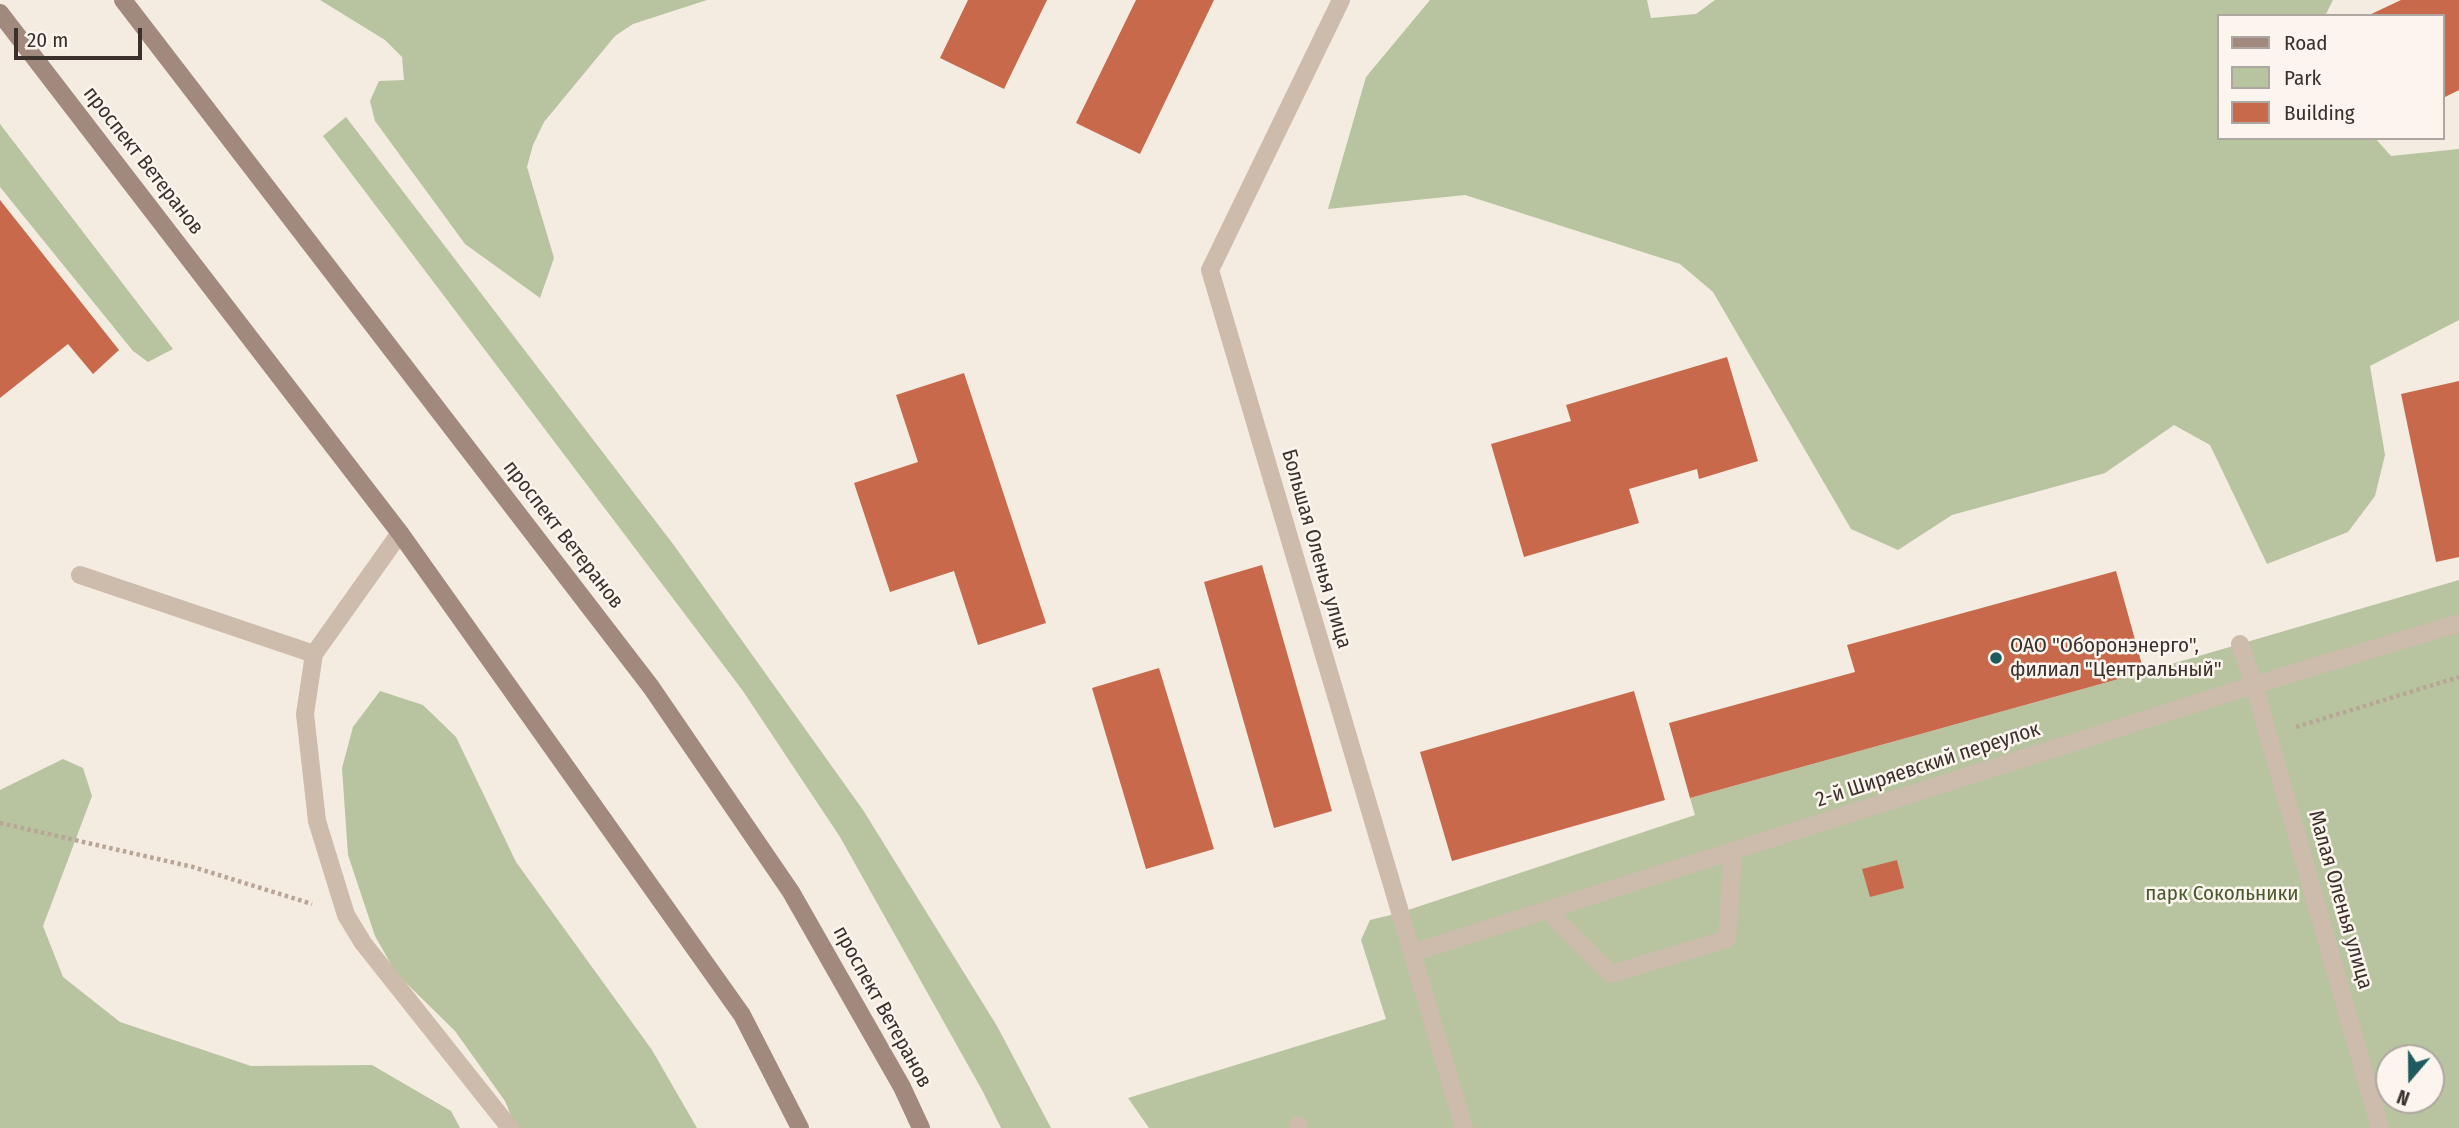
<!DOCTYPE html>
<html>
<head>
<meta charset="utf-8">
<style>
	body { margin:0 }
	#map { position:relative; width:2459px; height:1128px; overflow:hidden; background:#f4ebe1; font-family:"Fira Sans Condensed",sans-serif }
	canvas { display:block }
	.legend { position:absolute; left:2217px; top:14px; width:228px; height:126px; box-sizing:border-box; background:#fbf5ee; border:2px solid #aea6a0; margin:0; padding:9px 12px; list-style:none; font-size:21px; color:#3b302b }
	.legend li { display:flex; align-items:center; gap:14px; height:35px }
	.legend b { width:35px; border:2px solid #aea6a0 }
	.north { position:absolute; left:2375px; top:1044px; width:70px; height:70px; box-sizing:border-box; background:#fbf5ee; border:2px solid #aea6a0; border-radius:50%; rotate:200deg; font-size:19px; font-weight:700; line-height:28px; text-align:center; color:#3b302b }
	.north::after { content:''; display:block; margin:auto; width:24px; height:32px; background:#1f5a5e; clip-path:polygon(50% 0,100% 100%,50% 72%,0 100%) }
	.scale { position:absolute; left:14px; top:28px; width:128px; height:32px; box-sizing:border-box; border:4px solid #3b302b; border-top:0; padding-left:9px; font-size:21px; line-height:24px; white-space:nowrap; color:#3b302b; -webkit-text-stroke:5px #fbf5ee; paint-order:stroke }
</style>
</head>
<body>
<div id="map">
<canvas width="2459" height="1128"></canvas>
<ul class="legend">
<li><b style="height:9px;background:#a18a7d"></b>Road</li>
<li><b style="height:19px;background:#b8c4a0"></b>Park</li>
<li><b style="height:19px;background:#c8694b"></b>Building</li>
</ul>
<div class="north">N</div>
<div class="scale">20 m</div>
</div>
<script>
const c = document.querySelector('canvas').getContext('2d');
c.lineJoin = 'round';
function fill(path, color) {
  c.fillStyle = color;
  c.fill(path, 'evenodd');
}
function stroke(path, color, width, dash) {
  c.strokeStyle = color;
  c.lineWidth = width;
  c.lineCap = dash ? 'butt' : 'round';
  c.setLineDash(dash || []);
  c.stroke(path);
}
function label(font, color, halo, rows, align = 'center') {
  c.font = font + ' "Fira Sans Condensed",sans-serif';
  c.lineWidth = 5;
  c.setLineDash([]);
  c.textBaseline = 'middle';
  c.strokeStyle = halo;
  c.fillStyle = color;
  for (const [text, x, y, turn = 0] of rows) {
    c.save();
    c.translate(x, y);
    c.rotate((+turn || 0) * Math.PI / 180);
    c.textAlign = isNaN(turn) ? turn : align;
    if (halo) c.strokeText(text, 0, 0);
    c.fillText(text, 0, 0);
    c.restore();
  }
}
const green = new Path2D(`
	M320 0H707L633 24 615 36 544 122 533 145 527 167 554 258 540 298 465 244 375 121 370 101 379 81 404 80 402 57 385 40Z
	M1430 0H1647L1651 18 1696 14 1715 0H2333L2325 16H2219V138H2375L2391 156 2459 149V320L2370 366 2385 455 2375 496 2348 532 2267 564 2210 445 2174 425 2105 473 1952 515 1898 550 1851 529 1713 292 1680 264 1465 195 1328 209 1366 77Z
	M346 117 673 544 863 810 997 1026 1051 1128H1001L982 1090 840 837 743 691 323 136Z
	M0 124 173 349 148 362 133 351 0 187Z
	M2459 580V1128H1149L1128 1098 1386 1019 1361 940 1370 920 1399 913 1695 815 1690 798 2144 672ZM2389 1058H2431V1100H2389Z
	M380 691 423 705 456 737 516 862 652 1050 697 1128H516L505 1101 455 1031 396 973 375 936 348 855 342 768 353 727Z
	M63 759 83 768 92 796 43 926 63 977 120 1022 251 1066 372 1065 451 1111 460 1128H0V790Z`);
const building = new Path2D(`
	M968 0H1047L1004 89 940 58Z
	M1136 0H1214L1140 154 1076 123Z
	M2401 0H2459V90L2443 98V16H2367Z
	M0 200 119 350 93 374 68 344 0 398Z
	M1727 357 1758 461 1699 479 1697 469 1629 489 1639 523 1524 557 1491 444 1571 421 1566 405Z
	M964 373 1046 623 978 645 954 571 890 592 854 483 918 462 896 395Z
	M2459 381V557L2436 562 2401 394Z
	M1262 565 1332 811 1274 828 1204 582Z
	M2116 571 2144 672 1690 798 1669 723 1855 672 1847 645Z
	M1159 668 1214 849 1146 869 1092 688Z
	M1634 691 1665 800 1452 861 1420 752Z
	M1897 860 1904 888 1870 897 1862 869Z`);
const path = new Path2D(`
	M2296 727 2459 677
	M0 823 193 867 312 904`);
const lane = new Path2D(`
	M1341 0 1210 270 1464 1128
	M80 575 314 654 400 533
	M314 654 305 714 317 821 346 915 363 943 510 1128
	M1547 910 1611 974 1727 939 1733 851
	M1412 953 2254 685 2240 644
	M1298 1125 1299 1128`);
const street = new Path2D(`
	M2380 1128 2254 685 2459 623`);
const secondary = new Path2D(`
	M123 0 651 687 791 892 902 1087 921 1128
	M0 13 400 533 742 1015 800 1128`);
const markers = [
	[1996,658,7,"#1f5a5e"]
];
const streetNames = [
	["проспект Ветеранов",143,161,52],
	["проспект Ветеранов",563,535,52],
	["Большая Оленья улица",1316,549,74],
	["2-й Ширяевский переулок",1928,765,-18],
	["Малая Оленья улица",2340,900,74],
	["проспект Ветеранов",882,1007,61]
];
const poiNames = [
	["ОАО \"Оборонэнерго\",",2010,646],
	["филиал \"Центральный\"",2010,670]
];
const parkNames = [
	["парк Сокольники",2222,894]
];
fill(green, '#b8c4a0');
fill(building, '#c8694b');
stroke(path, '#b9a596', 4.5, [3.5, 3.5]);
stroke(lane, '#cdbbac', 18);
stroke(street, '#cdbbac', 18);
stroke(secondary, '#a18a7d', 18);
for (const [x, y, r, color] of markers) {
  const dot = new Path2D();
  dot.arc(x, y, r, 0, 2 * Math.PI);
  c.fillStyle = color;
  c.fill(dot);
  stroke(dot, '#fbf5ee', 2.5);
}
label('21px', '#3b302b', '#fbf5ee', streetNames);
label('21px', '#3b302b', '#fbf5ee', poiNames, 'left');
label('21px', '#4a5a2e', '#fbf5ee', parkNames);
</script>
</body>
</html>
